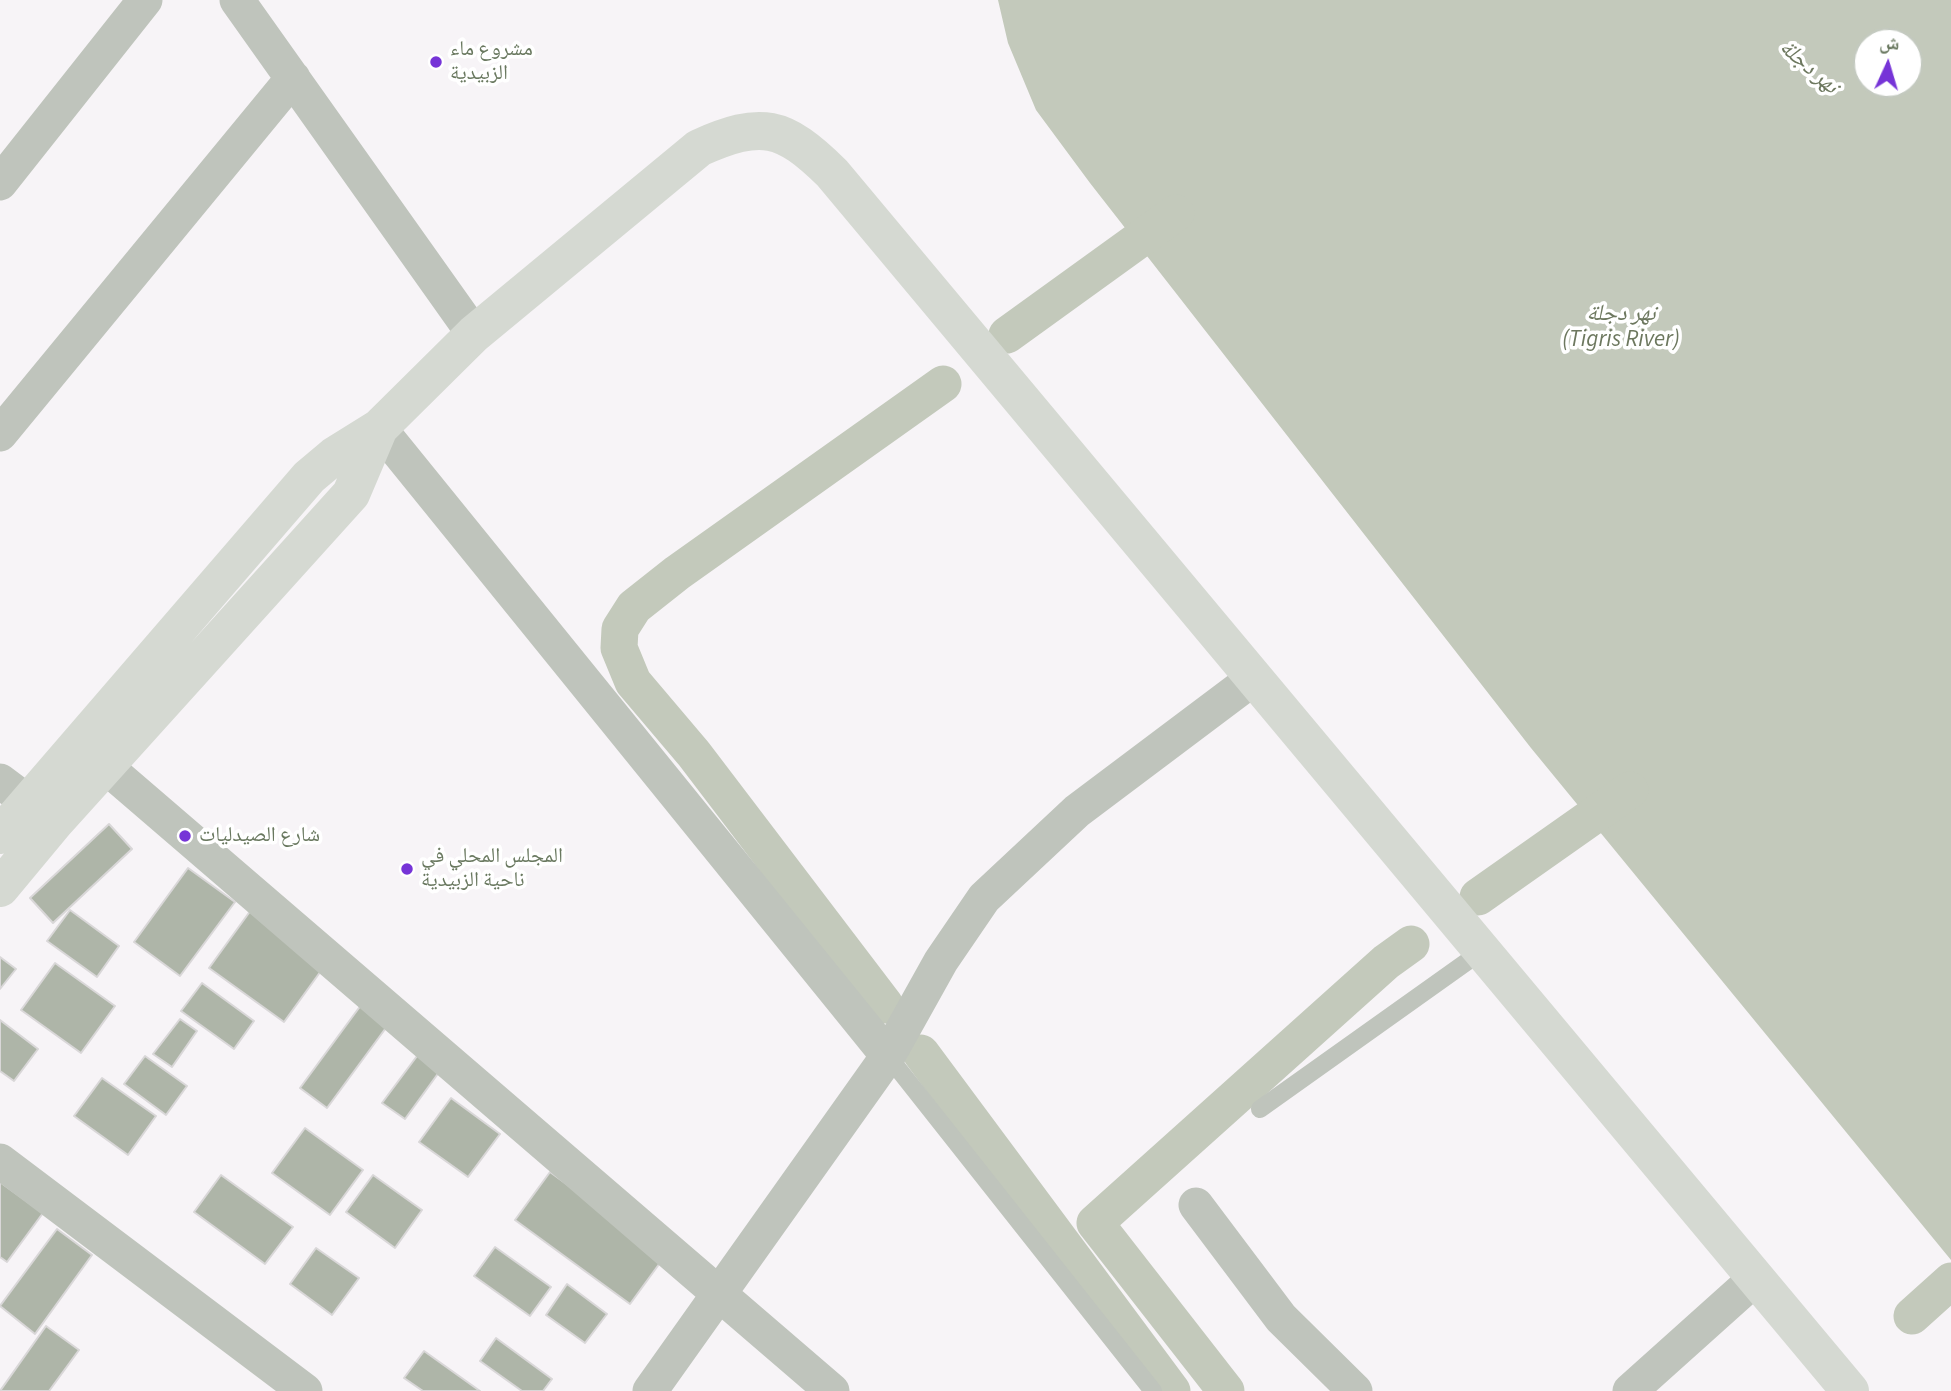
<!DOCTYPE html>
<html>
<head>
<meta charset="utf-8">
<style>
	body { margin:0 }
	#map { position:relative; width:1951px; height:1391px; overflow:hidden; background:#f7f4f7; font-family:"Source Sans 3","Noto Naskh Arabic",sans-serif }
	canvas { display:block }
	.north { position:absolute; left:1853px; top:28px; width:70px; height:70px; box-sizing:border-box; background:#fff; border:2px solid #c3c9bf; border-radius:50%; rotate:4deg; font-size:19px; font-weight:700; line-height:28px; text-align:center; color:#69785f }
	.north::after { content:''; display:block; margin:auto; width:24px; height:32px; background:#7634d7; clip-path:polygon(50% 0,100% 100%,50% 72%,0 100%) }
</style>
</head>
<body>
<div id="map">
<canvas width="1951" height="1391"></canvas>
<div class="north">ش</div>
</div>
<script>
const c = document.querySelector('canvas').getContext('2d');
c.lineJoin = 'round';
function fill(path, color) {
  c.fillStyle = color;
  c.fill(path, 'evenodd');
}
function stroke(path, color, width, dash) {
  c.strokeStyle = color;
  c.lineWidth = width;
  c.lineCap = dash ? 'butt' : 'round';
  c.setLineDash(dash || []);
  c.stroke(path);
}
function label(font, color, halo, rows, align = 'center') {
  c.font = font + ' "Source Sans 3","Noto Naskh Arabic",sans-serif';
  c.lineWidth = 7;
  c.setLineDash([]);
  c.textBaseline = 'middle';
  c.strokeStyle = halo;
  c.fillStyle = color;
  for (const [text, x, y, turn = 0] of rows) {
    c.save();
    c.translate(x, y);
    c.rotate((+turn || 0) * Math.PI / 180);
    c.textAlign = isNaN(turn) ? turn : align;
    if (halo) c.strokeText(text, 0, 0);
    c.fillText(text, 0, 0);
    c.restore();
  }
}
const water = new Path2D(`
	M998 0H1951V1260L1531 748 1090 183 1036 110 1008 43ZM1867 42H1909V84H1867Z`);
const canal = new Path2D(`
	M1007 335 1176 213
	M1478 897 1630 790
	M885 1005 694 754 633 682 619 648 620 629 634 607 677 573 943 384
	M921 1053 1172 1391
	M1912 1316 1951 1281
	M1226 1391 1095 1223 1386 962 1411 944`);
const building = new Path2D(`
	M109 824 132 849 53 923 30 898Z
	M188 868 235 902 180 976 134 942Z
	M70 910 119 946 97 977 47 941Z
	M251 910 326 964 284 1022 209 968Z
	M0 957 16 969 0 989Z
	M55 963 115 1006 81 1053 21 1010Z
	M202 983 254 1021 234 1049 181 1011Z
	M364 1001 391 1021 327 1108 300 1088Z
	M180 1019 197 1031 172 1067 153 1054Z
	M0 1020 38 1049 14 1081 0 1071Z
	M423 1048 445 1064 405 1119 382 1103Z
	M145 1056 187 1086 166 1115 124 1084Z
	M102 1078 156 1116 128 1155 74 1116Z
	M451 1098 500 1134 468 1177 419 1142Z
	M305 1128 363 1170 330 1215 272 1173Z
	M550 1172 665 1256 630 1304 515 1220Z
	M221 1175 293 1227 265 1264 194 1212Z
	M373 1175 422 1210 395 1248 346 1212Z
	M0 1182 43 1213 7 1262 0 1257Z
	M57 1229 92 1255 35 1334 0 1306Z
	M495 1247 551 1287 530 1316 474 1276Z
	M316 1248 359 1278 332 1315 290 1284Z
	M567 1284 607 1314 585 1343 546 1315Z
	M46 1326 79 1350 49 1391H0Z
	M496 1338 552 1379 543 1391H522L480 1361Z
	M424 1351 480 1391H423L404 1378Z`);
const lane = new Path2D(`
	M888 1056 1153 1391
	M1260 1109 1482 951`);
const street = new Path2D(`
	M237 0 474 334
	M0 183 145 0
	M379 428 888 1056
	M0 434 293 78
	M105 766 832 1391
	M0 781 28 802
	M0 1161 305 1391
	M1196 1205 1281 1318 1355 1391
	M650 1391 888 1056 941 961 984 898 1077 811 1254 678
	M1630 1391 1756 1278`);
const secondary = new Path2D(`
	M0 835 309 477 334 456 379 428 474 334 699 148C762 120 783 125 832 173L1850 1391
	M0 888 54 823 351 494 379 428`);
const markers = [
	[436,62,7,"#7634d7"],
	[185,836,7,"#7634d7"],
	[407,869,7,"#7634d7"]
];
const poiNames = [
	["مشروع ماء",450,50],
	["الزبيدية",450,74],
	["شارع الصيدليات",199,836],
	["المجلس المحلي في",421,857],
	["ناحية الزبيدية",421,881]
];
const waterNames = [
	["نهر دجلة",1808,68,41],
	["نهر دجلة",1621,315],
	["(Tigris River)",1621,341]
];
fill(water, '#c3c9bb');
stroke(canal, '#c3c9bb', 37);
fill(building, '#aeb5a8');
stroke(building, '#d9d7d8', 2);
stroke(lane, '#bfc4bc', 18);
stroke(street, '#bfc4bc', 35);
stroke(secondary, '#d5d9d2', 38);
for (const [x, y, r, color] of markers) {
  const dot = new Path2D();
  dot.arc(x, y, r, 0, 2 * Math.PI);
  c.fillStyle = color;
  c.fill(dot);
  stroke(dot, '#fff', 2.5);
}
label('21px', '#69785f', '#fff', poiNames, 'left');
label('italic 23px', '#6d785f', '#fff', waterNames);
</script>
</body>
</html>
